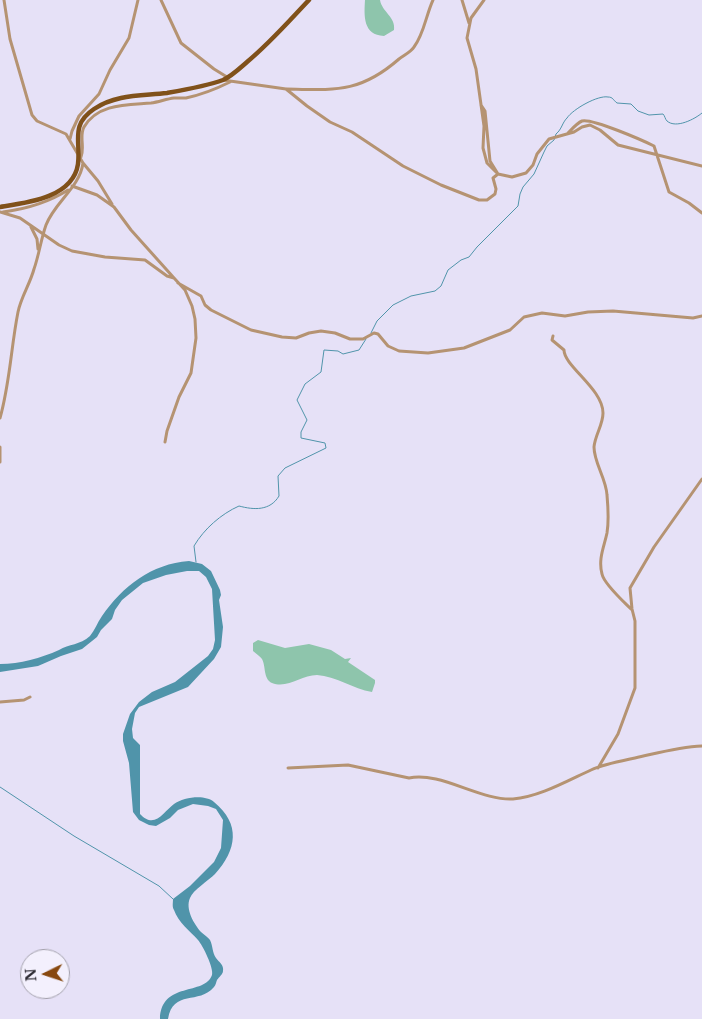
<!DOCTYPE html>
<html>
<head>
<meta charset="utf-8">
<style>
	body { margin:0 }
	#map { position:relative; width:702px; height:1019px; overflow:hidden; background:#e6e1f7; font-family:"Libre Baskerville",serif }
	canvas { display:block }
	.north { position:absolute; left:20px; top:949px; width:50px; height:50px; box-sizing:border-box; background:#f3f0fd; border:1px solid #a3a1ac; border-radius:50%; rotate:266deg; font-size:14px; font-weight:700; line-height:20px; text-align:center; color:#2c2a32 }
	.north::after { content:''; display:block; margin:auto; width:18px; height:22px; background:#87480f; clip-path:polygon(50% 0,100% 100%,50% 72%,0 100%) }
</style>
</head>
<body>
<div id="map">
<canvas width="702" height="1019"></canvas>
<div class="north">N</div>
</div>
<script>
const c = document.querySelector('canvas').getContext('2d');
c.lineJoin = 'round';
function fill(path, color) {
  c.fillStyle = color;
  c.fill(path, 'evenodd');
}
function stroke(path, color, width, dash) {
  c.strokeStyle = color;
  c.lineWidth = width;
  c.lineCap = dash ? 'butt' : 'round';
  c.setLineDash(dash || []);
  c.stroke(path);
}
const green = new Path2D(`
	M365 0H380C382 12 396 17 394 30L384 36C363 35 364 16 365 0Z
	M258 640 285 648 309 644 331 650 345 659 351 658 348 662 375 680V683L372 692C353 689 336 676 317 675 301 675 288 689 272 683 263 679 266 666 262 659 260 656 256 654 253 651V643Z`);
const water = new Path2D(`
	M189 561 202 564 211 571 220 590 221 595 219 600 223 627 221 647 214 659 188 687 139 707 135 713 132 729 133 738 140 745V814C155 830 164 811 174 804 184 797 205 794 214 802 241 824 237 850 215 874 208 881 193 890 190 898 185 909 194 924 201 932 204 935 208 937 210 940 213 946 212 952 216 958 219 962 224 965 223 971 223 974 219 977 217 980 216 982 216 985 214 987 199 1005 173 989 168 1019H160C161 981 205 996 212 975 214 968 203 946 198 940 190 931 178 922 174 910 172 907 173 903 173 899L190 886 214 862 221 848 223 820 216 809 208 806 193 804 178 810 170 818 156 826 149 825 139 820 133 812 129 763 123 741V734L130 714 139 702 152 692 175 682 208 656 213 649 215 640 212 589 206 577 199 571H187L166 575 143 583 122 600 115 610 112 619 101 630 97 637 82 649 61 656 38 666 0 672V664C20 664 41 658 59 650 69 644 80 645 90 636 95 630 97 623 102 616 123 586 151 564 189 561Z`);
const stream = new Path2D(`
	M371 333 377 321 393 305 411 296 435 291 441 286 448 270 461 260 469 257 477 247 518 206 520 194 523 187 534 174 544 152 547 146 554 140 556 134C562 129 562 123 567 118 573 109 598 95 608 97 613 97 613 100 617 103L631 104 638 111 649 115 663 114C665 116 665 119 667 121 676 129 695 119 702 113
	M196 562 194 546C204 529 221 514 239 506 254 510 270 511 279 496L278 476 285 468 326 448 325 443 301 438V432L307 420 297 400 305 384 321 372 324 350 338 351 343 354 359 350 366 339
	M0 787 74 836 159 886 173 899`);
const minor = new Path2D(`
	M161 0 181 43 214 69 227 77
	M462 0 469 23
	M223 80 286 89 307 106 330 122 352 132 403 166 441 185 479 200H487L495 194 496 189 493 178 498 174 512 177 526 173 533 165 537 154 549 139 574 132 582 127 590 125 600 130 618 145 702 166
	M287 89C336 90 360 93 399 59 404 55 411 52 414 47 424 34 426 15 433 0
	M481 105 485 111 490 161 498 174 487 163 483 148 484 126 476 69 467 38 471 18 484 0
	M567 134C571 130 577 123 582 121 592 118 644 141 654 146L669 192 689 203 702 213
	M70 139 72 131 79 116 99 94 110 70 129 38 138 0
	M81 157C85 147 79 136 84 127 98 103 128 105 151 103 159 102 166 99 174 98 178 98 182 98 186 98 200 95 216 89 230 82
	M83 163 98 181 112 204
	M72 186 97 195 114 207 131 230 174 278
	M0 212 20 218 59 245 72 251 105 257 145 260 167 276 174 278 185 290 192 306 195 319 196 338 191 373 179 397 167 431 165 442
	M3 212C26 209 49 202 68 190
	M31 227 37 239 38 249
	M178 283 201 296 205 305 211 310 251 330 282 337 296 338 309 333 321 331 335 333 350 339H363L374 333 378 334 388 346 399 351 428 353 464 348 510 330 524 317 542 313 565 316 588 312 613 311 693 318 702 316
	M553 336 552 340 564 350C564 366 603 389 603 413 603 425 595 435 594 447 594 463 606 478 607 495 608 506 609 521 607 533 604 547 598 559 602 574 604 584 623 601 631 609
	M0 418C10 383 11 347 18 312 21 297 30 284 34 269 39 255 41 239 46 225 54 203 80 187 83 163L66 134 37 121 32 115 10 39 4 0
	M0 447V462
	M0 702 24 700 30 697
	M288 768 348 765 409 778C440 771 481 801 513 799 539 797 567 781 591 770 604 764 621 761 635 758 658 753 678 747 702 746
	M598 768 618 734 635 688V621L632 609 630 588 654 547 702 479`);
const major = new Path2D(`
	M0 207C26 203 73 198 78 164 81 141 70 125 94 109 116 94 142 96 167 93 184 90 207 86 223 80 232 76 240 68 247 62 270 43 289 21 309 0`);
fill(green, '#8ec5ac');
fill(water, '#5094aa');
stroke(stream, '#5094aa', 1);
stroke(minor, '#b59372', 3);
stroke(major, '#80511a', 4.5);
</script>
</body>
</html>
